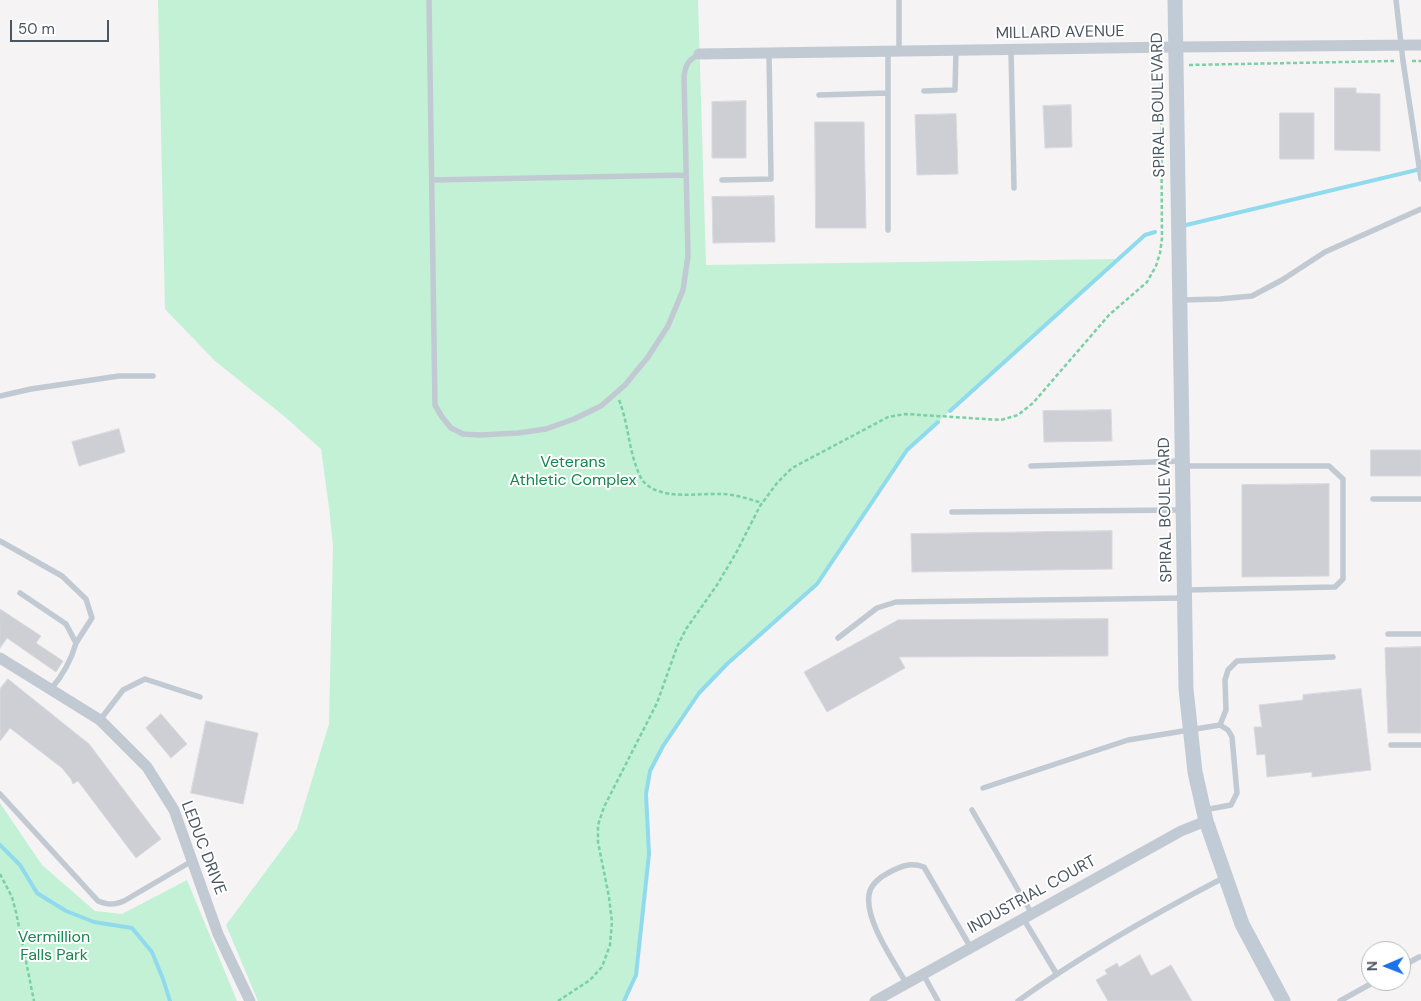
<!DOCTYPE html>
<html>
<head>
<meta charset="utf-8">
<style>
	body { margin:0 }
	#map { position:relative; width:1421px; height:1001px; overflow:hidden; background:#f5f3f3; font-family:"DM Sans",sans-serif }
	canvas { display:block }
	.north { position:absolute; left:1361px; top:941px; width:50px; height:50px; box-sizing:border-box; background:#fff; border:1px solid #b7bbc0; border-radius:50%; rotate:269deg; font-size:14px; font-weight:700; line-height:20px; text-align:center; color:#4a5661 }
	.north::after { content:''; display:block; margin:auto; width:18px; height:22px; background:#1a73e8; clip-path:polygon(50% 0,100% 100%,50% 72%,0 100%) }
	.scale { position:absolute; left:10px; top:20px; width:99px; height:22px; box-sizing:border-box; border:2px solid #4a5661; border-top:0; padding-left:6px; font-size:15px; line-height:18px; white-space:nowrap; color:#4a5661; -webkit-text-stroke:4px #fff; paint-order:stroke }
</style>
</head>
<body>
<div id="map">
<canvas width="1421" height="1001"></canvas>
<div class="north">N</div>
<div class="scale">50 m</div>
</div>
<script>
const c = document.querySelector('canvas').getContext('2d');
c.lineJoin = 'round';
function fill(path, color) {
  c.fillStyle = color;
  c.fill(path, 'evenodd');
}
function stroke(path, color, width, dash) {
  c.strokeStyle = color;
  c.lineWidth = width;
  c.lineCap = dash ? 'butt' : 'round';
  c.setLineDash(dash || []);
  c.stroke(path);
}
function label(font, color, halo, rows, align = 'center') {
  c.font = font + ' "DM Sans",sans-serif';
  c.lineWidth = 4;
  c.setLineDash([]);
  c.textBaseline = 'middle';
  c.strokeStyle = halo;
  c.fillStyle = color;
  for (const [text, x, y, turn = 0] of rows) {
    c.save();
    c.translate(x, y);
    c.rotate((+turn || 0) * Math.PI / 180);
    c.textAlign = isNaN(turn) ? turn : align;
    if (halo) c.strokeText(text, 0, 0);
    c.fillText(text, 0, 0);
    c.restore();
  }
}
const green = new Path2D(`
	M158 0H698L706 265 1118 259 907 450 817 584 727 664 699 693 663 746 650 771 646 794 649 854 636 975 624 1001H258L226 925 297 829 329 724 333 546 329 507 321 449 284 416 215 361 165 309Z
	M0 803 42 865 95 911 122 914 187 880 237 1001H0Z`);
const stream = new Path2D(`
	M1182 226 1421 169
	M950 411 1145 235 1155 232
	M0 845 20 865 37 893 66 911 94 922 132 928 152 952 163 979 170 1001
	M624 1001 636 975 649 854 646 794 650 771 663 746 699 693 727 664 817 584 907 450 938 422`);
const building = new Path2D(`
	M1335 88H1356V93L1380 94V151L1335 150Z
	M746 101V158H712V102Z
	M1071 105 1072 147 1045 148 1043 106Z
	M1280 113H1314V159H1280Z
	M956 114 958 174 917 175 915 115Z
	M815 122H864L866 228H816Z
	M774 196 775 242 713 243 712 197Z
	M1111 410 1112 441 1044 442 1043 411Z
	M119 429 125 452 79 466 72 442Z
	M1371 450H1421V476H1371Z
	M1329 484V576L1242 577V485Z
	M1112 531V569L912 572 911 534Z
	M0 609 41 636 36 643 63 661 56 672 7 638 0 648Z
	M1108 619V656L899 657 905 668 827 712 804 672 898 620Z
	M1421 647V733H1388L1385 648Z
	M8 679 89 744 161 839 136 858 78 781 73 784 71 779 62 768 10 728 0 741V689Z
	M1361 689 1371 770 1312 777V772L1267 777 1265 754 1257 755 1254 727H1262L1259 705 1303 700V695Z
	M161 714 187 744 171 758 146 728Z
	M206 721 258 733 243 804 191 793Z
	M1140 955 1151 976 1171 965 1192 1001H1108L1096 980 1107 974 1105 970 1117 963 1119 967Z`);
const path = new Path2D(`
	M1412 61H1421
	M1189 65 1394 61
	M619 400C627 420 628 440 634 460 636 466 639 476 643 481 660 501 697 493 721 494 734 494 749 499 762 503
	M0 874 12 897 16 912 34 1001
	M558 1001 590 980 602 967 610 945 612 922 609 897 598 842V825L604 807 657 703 677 647 686 629 717 585 736 553 760 506 777 483 792 468 888 417 905 414 1001 420 1018 415 1033 403 1109 315 1147 282 1156 266 1160 253 1162 238 1161 83 1162 80`);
const lane = new Path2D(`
	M429 0 435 405 442 417 451 428 463 434 480 435 518 433 546 429 574 419 601 406 625 385 648 357 668 326 683 290 688 256 684 76C686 63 688 61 699 54
	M899 0V51
	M1396 0 1403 61 1421 179
	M1011 50 1014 188
	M888 52V230
	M924 91 955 90 956 51
	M819 95 888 93
	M432 180 686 175
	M722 180 771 179 769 53
	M1180 300 1220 299 1252 296 1282 280 1325 252 1421 209
	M0 396 31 389 119 376H153
	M1031 466 1182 461
	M1183 466H1329L1343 479V579L1335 587 1186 590
	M1373 499H1421
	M952 512 1182 510
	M0 541 62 576 86 599 92 618 76 643
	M20 593 66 624 76 643C71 661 63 675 51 689
	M1388 634H1421
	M838 638 877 608 896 602 1183 598
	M100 720 123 690 145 679 200 697
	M1220 725 1226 710 1225 680 1228 670 1237 661 1333 657
	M1391 745H1421
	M983 788 1128 740 1220 725 1228 730 1232 737 1237 793 1231 805 1204 810
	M0 794 98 901C108 905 114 905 124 901L192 861
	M972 810 1032 914
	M1023 918 1056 973
	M1401 967 1419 957
	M923 974 938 1001
	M906 983C894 961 865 921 869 895 870 885 880 877 888 873 901 866 910 862 924 867L971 948
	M1018 1001C1083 954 1154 914 1225 877
	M1340 1001 1376 981`);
const street = new Path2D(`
	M699 54 1176 47 1421 45
	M0 658 100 720 147 767 174 810 218 934 250 1001
	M875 1001 1181 831 1206 821`);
const secondary = new Path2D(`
	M1175 0 1186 689 1195 772 1206 821 1242 924 1283 1001`);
const streetNames = [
	["MILLARD AVENUE",1060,33,-1],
	["SPIRAL BOULEVARD",1159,105,-91],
	["SPIRAL BOULEVARD",1166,510,-91],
	["LEDUC DRIVE",203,848,69],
	["INDUSTRIAL COURT",1032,895,-29]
];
const parkNames = [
	["Veterans",573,463],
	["Athletic Complex",573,481],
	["Vermillion",54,938],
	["Falls Park",54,956]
];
fill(green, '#c3f1d5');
stroke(stream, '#90daee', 4);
fill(building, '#cdcfd5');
stroke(building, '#d7d9de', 1);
stroke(path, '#7ad0a6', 2.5, [4, 2.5]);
stroke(lane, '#c1cad2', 5.5);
stroke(street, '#c1cad2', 11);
stroke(secondary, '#c1cbd6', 15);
label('16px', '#4a5661', '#fff', streetNames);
label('16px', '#17864f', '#fff', parkNames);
</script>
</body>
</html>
